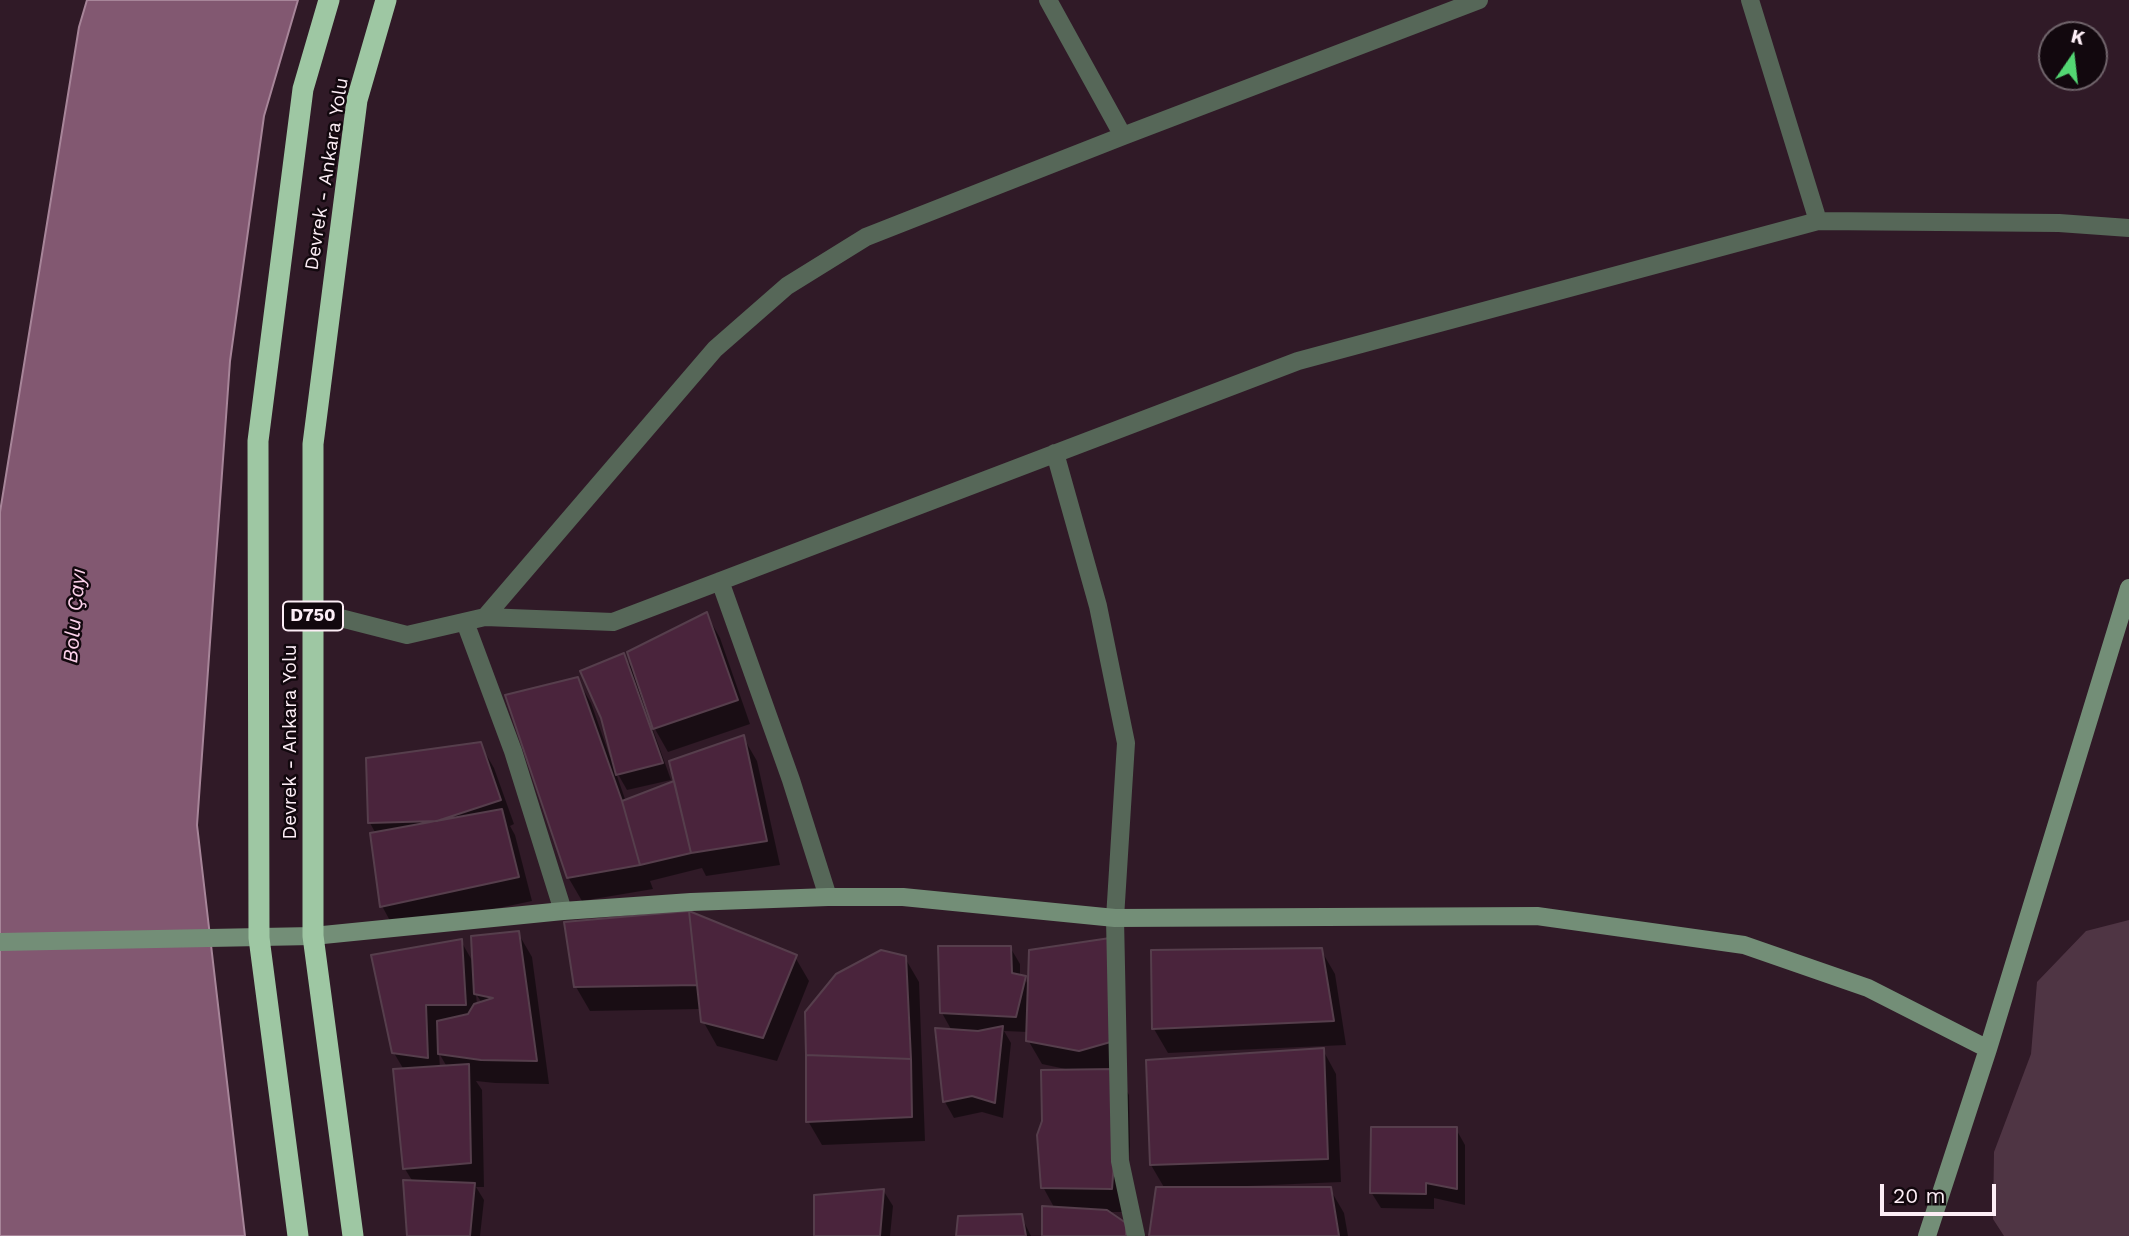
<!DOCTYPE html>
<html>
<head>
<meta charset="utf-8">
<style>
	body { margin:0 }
	#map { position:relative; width:2129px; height:1236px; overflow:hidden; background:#301a27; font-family:"Work Sans",sans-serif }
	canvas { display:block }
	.north { position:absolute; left:2038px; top:21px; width:70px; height:70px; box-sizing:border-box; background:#12080e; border:2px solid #70646b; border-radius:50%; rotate:14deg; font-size:19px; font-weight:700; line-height:28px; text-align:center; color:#fdeef6 }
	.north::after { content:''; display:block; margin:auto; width:24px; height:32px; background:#53d673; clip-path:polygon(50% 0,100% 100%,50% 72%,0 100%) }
	.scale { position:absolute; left:1880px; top:1184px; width:116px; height:32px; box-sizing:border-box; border:4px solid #fdeef6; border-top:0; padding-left:9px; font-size:21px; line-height:24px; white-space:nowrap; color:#fdeef6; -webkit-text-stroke:5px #12080e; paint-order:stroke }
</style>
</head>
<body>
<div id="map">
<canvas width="2129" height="1236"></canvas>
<div class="north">K</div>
<div class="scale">20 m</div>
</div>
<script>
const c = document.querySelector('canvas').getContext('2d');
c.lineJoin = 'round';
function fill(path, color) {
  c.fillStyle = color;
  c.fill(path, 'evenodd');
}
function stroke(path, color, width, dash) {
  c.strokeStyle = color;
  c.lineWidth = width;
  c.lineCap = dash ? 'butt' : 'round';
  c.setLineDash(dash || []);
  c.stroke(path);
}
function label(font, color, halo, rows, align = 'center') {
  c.font = font + ' "Work Sans",sans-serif';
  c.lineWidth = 5;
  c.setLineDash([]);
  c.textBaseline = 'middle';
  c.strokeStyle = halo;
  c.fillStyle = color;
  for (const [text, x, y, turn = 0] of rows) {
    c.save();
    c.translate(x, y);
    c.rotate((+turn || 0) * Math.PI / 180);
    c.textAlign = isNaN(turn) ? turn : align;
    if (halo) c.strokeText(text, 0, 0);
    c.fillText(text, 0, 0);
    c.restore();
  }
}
const green = new Path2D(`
	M2129 920V1236H2004L1993 1219 1994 1152 2031 1054 2037 982 2086 931Z`);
const water = new Path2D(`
	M87 0H298L264 116 230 361 197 825 245 1236H0V512L79 27Z`);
const shadow = new Path2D(`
	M707 615 720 638 750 724 668 752 655 729 653 730 671 780 627 790 619 776H617L626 802 673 784 743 737 757 761 780 865 706 876 702 868 650 881 653 889 582 901 568 877 577 679 591 703 610 757H613L624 656 636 674Z
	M480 744 494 768 514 824 510 826 515 835 532 901 395 930 382 906 376 834 370 823Z
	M688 912 795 957 809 981 777 1061 717 1046 703 1021 701 1009 590 1011 576 987Z
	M518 933 532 957 549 1084 495 1083 476 1081 482 1090 484 1187H476L484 1200 480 1236H409L413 1182 405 1169 404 1070 394 1053 461 941 474 964ZM476 994 482 1003 477 1005ZM439 1053 447 1067 440 1068Z
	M1110 940 1114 1068 1129 1095 1130 1146 1125 1212H1107L1132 1236H1043L1055 1209 1043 1187 1070 1070 1042 1064 1028 1040V1032L1004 1031 1011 1043 1003 1118 982 1112 954 1118 945 1102 952 1031 942 1013 1010 947 1020 964V976L1024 978 1029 986Z
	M1321 950 1335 974 1346 1045 1168 1053 1154 1029 1153 952Z
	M905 958 919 982 925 1141 822 1145 808 1121Z
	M1323 1050 1336 1074 1341 1182 1248 1186 1249 1189H1330L1344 1213 1348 1236H1151L1165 1189 1151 1165Z
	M1456 1129 1465 1145V1205L1434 1198V1209L1381 1208 1371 1192Z
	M883 1190 893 1206 890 1236H816Z
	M1021 1216 1031 1236H958Z`);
const building = new Path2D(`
	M707 612 738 700 653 729 627 652Z
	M624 653 663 763 616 775 601 718 580 671Z
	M578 677 622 801 640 865 567 878 505 695Z
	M744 735 767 841 691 853 669 761Z
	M481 742 501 800 437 821 368 823 366 758Z
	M674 781 691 853 640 865 622 801Z
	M502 809 519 877 380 907 370 833Z
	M689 911 697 985 574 987 564 922Z
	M689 911 797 955 763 1038 701 1022Z
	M519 931 537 1061 481 1060 438 1054 437 1021 468 1014 474 1004 493 998 474 994 471 936Z
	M1110 938 1114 1041 1079 1051 1026 1041 1029 950Z
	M462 939 466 1005H426L428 1058 392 1053 371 955Z
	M938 946H1011L1012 973 1026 976 1016 1017 940 1013Z
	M1322 948 1334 1021 1152 1029 1151 950Z
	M881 950 906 956 911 1059 806 1055 805 1012 836 974Z
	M1003 1026 995 1103 972 1096 943 1102 935 1028 978 1031Z
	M1324 1048 1328 1159 1150 1165 1146 1060Z
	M806 1055 911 1059 912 1117 806 1122Z
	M469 1064 471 1163 403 1169 393 1069Z
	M1116 1069 1117 1121 1112 1189 1041 1188 1037 1135 1042 1121 1041 1070Z
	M1371 1127H1457V1189L1426 1183V1194L1370 1193Z
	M403 1180 475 1183 470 1236H407Z
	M1156 1187H1331L1339 1236H1149Z
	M884 1189 880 1236H814V1195Z
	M1042 1206 1107 1210 1126 1223V1236H1042Z
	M1022 1214 1026 1236H956L958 1216Z`);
const street = new Path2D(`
	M1048 0 1123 136
	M1750 0 1818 221
	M1055 453 1098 606 1126 743 1115 918 1120 1161 1136 1236
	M720 581 791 780 828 897
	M313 611 407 635 485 617 715 349 787 286 866 237 1123 136 1479 0
	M485 617 613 622 1298 361 1818 221 2059 223 2129 228
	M465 622 513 751 563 911`);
const secondary = new Path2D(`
	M0 942 313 936 563 911 691 902 828 897H903L1115 918 1537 916 1744 945 1868 988 1988 1049
	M1927 1236 1988 1049 2129 588`);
const highway = new Path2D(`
	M298 1236 259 938 258 441 303 89 329 0
	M353 1236 313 936V444L357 100 386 0`);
const shields = [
	[313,616,60]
];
const shieldNames = [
	["D750",313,616]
];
const streetNames = [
	["Devrek - Ankara Yolu",327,174,-81],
	["Devrek - Ankara Yolu",290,742,-90]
];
const waterNames = [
	["Bolu Çayı",75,616,-85]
];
fill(green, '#4f3544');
fill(water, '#825871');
stroke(water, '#a78599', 2);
fill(shadow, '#0007');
fill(building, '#4a243c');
stroke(building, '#563e4c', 2);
stroke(street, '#566758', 18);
stroke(secondary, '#738e77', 18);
stroke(highway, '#9ec7a3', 21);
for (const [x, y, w] of shields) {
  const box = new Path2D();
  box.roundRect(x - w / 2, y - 14.5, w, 29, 5);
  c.fillStyle = '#12080e';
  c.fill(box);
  stroke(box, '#fdeef6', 2);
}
label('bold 18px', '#fdeef6', null, shieldNames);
label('19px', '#fdeef6', '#12080e', streetNames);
label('italic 21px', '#fdd2eb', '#12080e', waterNames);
</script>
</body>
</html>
